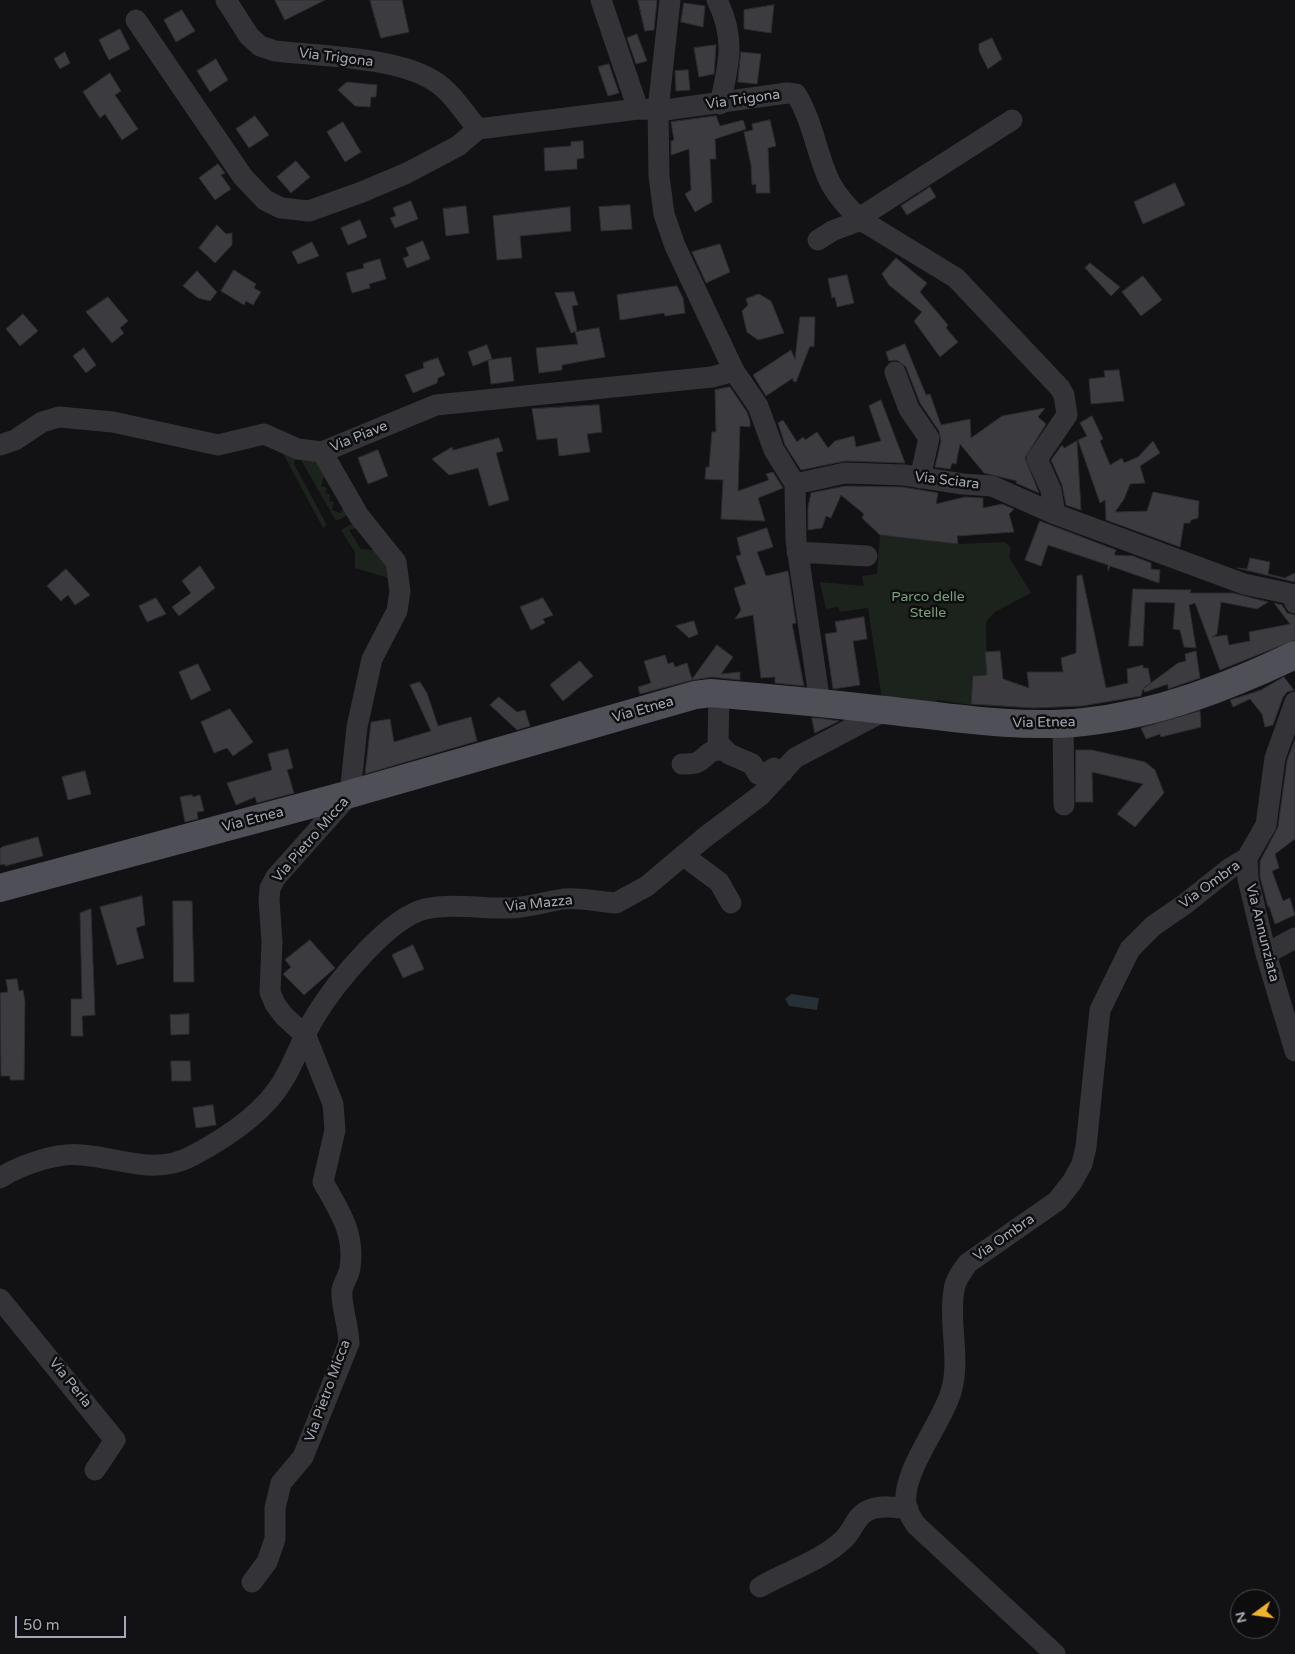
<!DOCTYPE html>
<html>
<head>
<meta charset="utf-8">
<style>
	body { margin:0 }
	#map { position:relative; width:1295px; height:1654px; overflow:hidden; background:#121113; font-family:"Varela Round",sans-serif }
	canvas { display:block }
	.north { position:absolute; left:1230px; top:1589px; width:50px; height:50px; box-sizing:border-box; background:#0d0d0e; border:1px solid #494b50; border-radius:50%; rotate:256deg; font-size:14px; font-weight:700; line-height:20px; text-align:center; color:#a3a8b4 }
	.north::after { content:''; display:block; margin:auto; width:18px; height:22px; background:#f1b32c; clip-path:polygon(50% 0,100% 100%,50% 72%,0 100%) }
	.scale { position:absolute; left:15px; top:1616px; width:111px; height:22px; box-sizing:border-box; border:2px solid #a3a8b4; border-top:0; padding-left:6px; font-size:15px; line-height:18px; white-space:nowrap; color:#a3a8b4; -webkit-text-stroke:4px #0d0d0e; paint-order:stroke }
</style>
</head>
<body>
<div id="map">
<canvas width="1295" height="1654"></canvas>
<div class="north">N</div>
<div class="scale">50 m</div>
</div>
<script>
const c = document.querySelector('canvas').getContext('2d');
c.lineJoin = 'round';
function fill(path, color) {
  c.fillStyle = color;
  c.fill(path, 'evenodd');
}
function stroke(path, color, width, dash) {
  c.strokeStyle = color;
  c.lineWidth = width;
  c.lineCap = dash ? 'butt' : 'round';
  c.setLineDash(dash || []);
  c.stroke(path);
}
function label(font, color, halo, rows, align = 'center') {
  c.font = font + ' "Varela Round",sans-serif';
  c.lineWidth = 5;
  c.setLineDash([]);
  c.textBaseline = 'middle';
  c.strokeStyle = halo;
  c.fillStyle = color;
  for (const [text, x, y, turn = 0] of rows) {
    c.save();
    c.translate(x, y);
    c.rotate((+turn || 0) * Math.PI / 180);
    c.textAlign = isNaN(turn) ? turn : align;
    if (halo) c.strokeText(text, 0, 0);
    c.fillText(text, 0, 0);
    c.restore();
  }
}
const green = new Path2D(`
	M277 442 296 454 294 464 327 525 323 528Z
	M309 457 326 471 321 486 327 488 325 493 330 494 329 501 334 502 332 510 341 513 343 505 348 515 336 521 301 460Z
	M354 523 358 528 349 530 361 549 376 550 385 564 389 578 355 568V552L341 530Z
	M880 535 958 544 1005 542 1011 548 1009 557 1031 593 995 612 986 622 987 675 973 676 971 705 937 700 935 707 882 700 868 608 840 612 838 607 826 609 820 582 864 586 862 576 877 574Z`);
const water = new Path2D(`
	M791 994 819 998 817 1010 789 1006 785 999Z`);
const building = new Path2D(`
	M275 0H325L285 20Z
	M370 0H402L409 32 381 38Z
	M638 0H657L654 30 645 31Z
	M684 3 705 6 703 27 681 22Z
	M774 5 771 33 744 29V10Z
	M182 10 195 31 176 42 164 20Z
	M120 29 130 49 109 60 99 40Z
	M637 34 647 61 636 64 627 38Z
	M992 38 1002 59 988 69 979 51V44Z
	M716 45 714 74 699 77 694 48Z
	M65 52 70 63 60 69 54 59Z
	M741 52 761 54 757 84 738 82Z
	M216 59 228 80 210 92 197 71Z
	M609 64 619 93 608 96 598 67Z
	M688 70 690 90 676 91 675 71Z
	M110 73 121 91 115 95 138 129 122 140 105 114 100 118 83 92Z
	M347 82 377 85 376 97H371L370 107 355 106 338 90Z
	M255 116 269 135 249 148 236 129Z
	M716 116 720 126 743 120 746 129 715 139 716 159H710L712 202 695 212 685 194 691 190 689 149 671 155V141L674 140 671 122Z
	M770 120 776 146 768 148 770 193H756V184L752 185 751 165 744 132 753 130 752 124Z
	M343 122 361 152 345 162 327 132Z
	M583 141 584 158 577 159V169L545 171 544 148 571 146V142Z
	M296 161 310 177 291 193 277 177Z
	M218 164 225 173 221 175 231 189 215 200 199 178Z
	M1175 183 1185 205 1143 224 1134 202Z
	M930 187 936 197 907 215 901 206Z
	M411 201 418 219 395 228 390 218 396 216 393 208Z
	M630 205 632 229 601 231 599 207Z
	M466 206 469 233 446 236 443 209Z
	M570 207 571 231 520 236 522 258 497 260 493 216Z
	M360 220 367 237 348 245 341 228Z
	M217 225 226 234 232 233V245L215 263 199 248Z
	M423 241 430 259 407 268 403 258 409 256 406 248Z
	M312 242 319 256 298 264 292 252Z
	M720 244 730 272 706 283 692 252Z
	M896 258 927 283 920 292 948 325 946 328 958 342 940 357 914 321 922 312 889 285 882 274Z
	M380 259 386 279 369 284 370 288 352 293 346 273 364 268 363 264Z
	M1090 263 1120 287 1111 296 1085 268Z
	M234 270 256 284 254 288 261 292 253 305 246 301 244 305 221 291Z
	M197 271 217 292 210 301 198 298 183 286Z
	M847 275 854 303 837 307 835 297 832 298 828 279Z
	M1143 276 1162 300 1141 316 1122 292Z
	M677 286 683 298 685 313 665 316 664 313 620 320 617 295Z
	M574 292 578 305 572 306 577 331 571 333 555 293Z
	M759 294 771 301 784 333 758 340 747 332 742 311 748 305 746 299Z
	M108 297 128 321 120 328 124 333 112 343 86 312Z
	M23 314 38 331 20 346 6 329Z
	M800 317H815L814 347 810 346 796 382 793 381V378L766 396 753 375 791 350 795 359Z
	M599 328 605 357 562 365V370L539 373 536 348 578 344 575 332Z
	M905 344 926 395 930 394 941 425 970 419 971 438 1002 416 1045 408 1038 417 1046 424 1025 458 1039 493 1016 483 1017 481 984 473 960 444 956 464 952 463 950 469 935 467 941 441 939 431 920 403 906 367 897 360 889 361 886 352Z
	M487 345 492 359 488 360 511 357 514 381 491 384 488 360 473 366 468 352Z
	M84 348 96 365 86 373 73 356Z
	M438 358 445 375 438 378 437 383 413 393 405 375 424 368 423 363Z
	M1119 370 1124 401 1091 404 1089 379 1105 377 1104 371Z
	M730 387 747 412 750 421V427L740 426 738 491 769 480 766 474 773 472 783 488 758 498 765 521 721 519 723 480 705 479 706 467H709L712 432H716L715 390Z
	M881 400 905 463 845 461 801 470 785 445 778 423 783 420 797 442 803 437 805 440 817 432 828 448 835 441 854 436 856 447 881 441 869 406Z
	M599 405 602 432 587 434 590 452 559 456 557 438 537 440 532 409Z
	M1092 416 1103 439 1100 441 1110 465 1122 458 1124 463 1138 457 1153 441 1160 453 1140 466 1145 483 1130 484 1124 499 1115 512 1147 511 1153 492 1199 501 1198 518 1191 520 1190 523H1184L1180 547 1106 520 1105 500 1100 503 1078 440 1087 436 1080 423Z
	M499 438 503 451 496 453 509 500 489 506 478 468 449 475 432 459 452 447 453 450Z
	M1077 441 1081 510 1066 505 1062 485 1051 460 1062 445 1064 448Z
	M378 450 388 476 368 484 358 458Z
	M846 486 903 487 938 493 936 504 965 497 983 498V508L1002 504 1014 509 1009 514 1014 532 957 536 958 544 880 535 862 518 864 514 841 495 831 518 826 516 822 528 808 530V507L811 493Z
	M1040 521 1116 550 1114 555 1133 556 1151 563V569L1160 570 1159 583 1110 566 1108 571V565L1048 545 1041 566 1025 560Z
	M767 528 773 547 757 552 766 576 788 571 796 623 792 624 804 686 775 683V677L761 678 753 615 735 619 741 610 734 588 746 584 736 556 741 555 737 538Z
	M1250 558 1270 562 1268 574 1285 578 1295 573V582L1237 568 1247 569Z
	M200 566 215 588 179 616 172 607 191 593 182 581Z
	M66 569 90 595 75 605 68 595 61 601 47 586Z
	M1082 575 1106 688 1128 683 1127 669 1143 665V668H1148L1151 683 1144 688 1178 663 1186 661 1185 654 1196 651 1200 678 1168 689V684L1145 692 1143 689 1141 696 1135 697 1082 706 1034 708 971 704 973 676 987 675 985 652 1000 651 1003 679 1029 688 1027 672H1063L1061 658 1076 653 1077 576Z
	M1133 589 1191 590 1190 593H1233L1268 602 1257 609 1221 602 1217 634 1212 637 1227 635 1229 645 1250 641 1249 632 1290 624 1274 603 1282 605 1287 613 1295 615V640L1220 670 1195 603 1189 605 1196 648 1184 647 1180 630 1173 629 1175 603 1145 602 1143 646H1129Z
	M156 598 166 614 147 622 139 606Z
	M543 598 553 615 543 619 545 623 531 630 520 607Z
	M864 617 867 639 853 641 860 685 833 689 825 634 837 632 835 622Z
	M694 621 698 634 689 638 676 626Z
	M717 645 733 657 721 674 740 672V680L712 677 693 680 640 694 638 687 651 683 644 661 665 655 668 664 673 662 675 667 687 663 692 679Z
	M580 661 593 676 563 701 550 685Z
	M198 664 211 690 191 700 179 672Z
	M1284 677 1294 690 1287 692 1283 697 1273 725 1265 727 1262 714 1250 699 1233 707 1230 700 1261 690Z
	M420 682 427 693 438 726 471 717 477 741 365 774 371 722 390 719 394 742 431 731 410 685Z
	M499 697 517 712 525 710 530 726 517 730 502 716 490 705Z
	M230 709 253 742 233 756 227 748 214 753 201 722Z
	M1200 711 1201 727 1161 737 1160 734 1146 739 1141 728Z
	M812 718H818L839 721 815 733Z
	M1295 739V839L1275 854 1279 868 1272 871 1283 901 1290 898 1295 915 1275 924 1269 906 1268 907 1260 877V861L1278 827 1287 761Z
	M288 749 293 768 287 770 294 793 257 803 255 797 236 805 227 783 272 770 268 754Z
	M1076 750H1092L1145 762 1155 770 1164 793 1135 827 1117 814 1143 784 1092 772 1093 802H1076Z
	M85 771 91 794 68 800 62 777Z
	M192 795 193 797 200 795 204 811 197 812 198 819 185 822 180 797Z
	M38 837 43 856 5 866V864L0 865V849L2 847Z
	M142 896 145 925 136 928 144 958 117 965 100 907Z
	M173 901H192L194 982H174Z
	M91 909 95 1015 82 1016 83 1036H71V999H82L80 913Z
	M310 940 335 968 304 995 283 974 291 967 285 960Z
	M413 945 424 969 403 978 392 955Z
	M17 979 19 991 23 990 25 1002 24 1080H10V1076H1L0 993 8 992 6 980Z
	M189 1014V1034L171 1035 170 1015Z
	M171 1061H190L191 1081H172Z
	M213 1105 216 1125 196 1128 193 1108Z`);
const minor = new Path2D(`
	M226 0 249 36 260 46 275 51C320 56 397 57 434 81 451 91 465 114 478 129L638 109 665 110 787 93 796 94C812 120 816 150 828 178 835 194 848 208 861 220L956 278 1060 388 1064 395 1067 415 1037 459 1051 490 1055 514
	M601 0 638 109
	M670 0 658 110 659 176 664 214 675 246 734 371 758 406 774 450 795 484 796 540 820 703
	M717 0C736 39 729 63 720 104
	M136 20 243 177 265 200 281 208 309 211 362 192 407 173 458 146 478 129
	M859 218 1012 120
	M818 240 832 231 861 220
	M895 372 909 409 929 438 920 478
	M0 445 15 440 42 422 59 417 113 422 218 445 264 434 298 449 322 452
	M795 484 845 473 904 475 963 484 992 486 1055 514 1244 584 1291 594 1295 603
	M797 552 867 556
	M719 694 718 743 729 754 752 764 758 774 763 775 774 768 783 772
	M1295 702 1275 758 1266 825 1247 858 1248 879 1266 954 1295 1051
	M1063 723 1064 805
	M682 764C686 764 691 764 695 763 707 760 705 749 723 750
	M684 856 719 882 731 903
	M1266 954 1295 938
	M0 1178C20 1165 58 1152 82 1155 122 1158 154 1176 192 1156 226 1138 265 1113 284 1079 296 1059 303 1035 316 1015 335 984 388 918 425 909 454 903 482 909 511 908 529 907 545 902 563 899 579 897 599 902 616 903L647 886 704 838 761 795 795 758 886 710
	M0 1299 115 1440 95 1470
	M252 1582 267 1562 275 1539V1508L281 1483 303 1457 349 1343C349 1328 340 1301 342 1290 344 1282 349 1275 350 1268 355 1233 340 1212 323 1182L335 1130 333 1104 306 1036 284 1016 275 1004 270 992 272 942 269 900 270 888 276 877 350 794 357 727 372 659 397 611 400 591 396 562 359 516 322 452 436 405 712 377 734 371
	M760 1587C788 1571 821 1561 844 1539 854 1529 856 1515 869 1510 881 1505 896 1507 908 1509
	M1055 1654 916 1525C912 1519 907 1512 906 1504 902 1471 942 1423 951 1392 961 1358 948 1324 954 1290 955 1280 962 1271 968 1263L1057 1201 1072 1182 1082 1164 1086 1147 1100 1010 1130 949 1153 926 1185 904 1229 869 1247 858`);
const major = new Path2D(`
	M0 888 350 794 695 695 711 693C769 698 826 703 884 710 950 717 1017 729 1084 722 1158 714 1228 687 1295 655`);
const streetNames = [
	["Via Trigona",336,58,7],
	["Via Trigona",743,100,-8],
	["Via Piave",359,437,-22],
	["Via Sciara",947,481,7],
	["Via Etnea",643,710,-16],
	["Via Etnea",1044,723,-1],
	["Via Etnea",253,820,-15],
	["Via Pietro Micca",311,840,-49],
	["Via Ombra",1210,885,-36],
	["Via Mazza",539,904,-6],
	["Via Annunziata",1262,933,76],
	["Via Ombra",1004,1238,-35],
	["Via Perla",70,1383,51],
	["Via Pietro Micca",328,1391,-70]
];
const parkNames = [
	["Parco delle",928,597],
	["Stelle",928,613]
];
fill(green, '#1c231d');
fill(water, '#283037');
fill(building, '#3c3c40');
stroke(building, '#2c2b2f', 1);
stroke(minor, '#333338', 21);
stroke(major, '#4f5057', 28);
label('14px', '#a3a8b4', '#0d0d0e', streetNames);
label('14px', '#7a9f7d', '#0d0d0e', parkNames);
</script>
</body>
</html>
